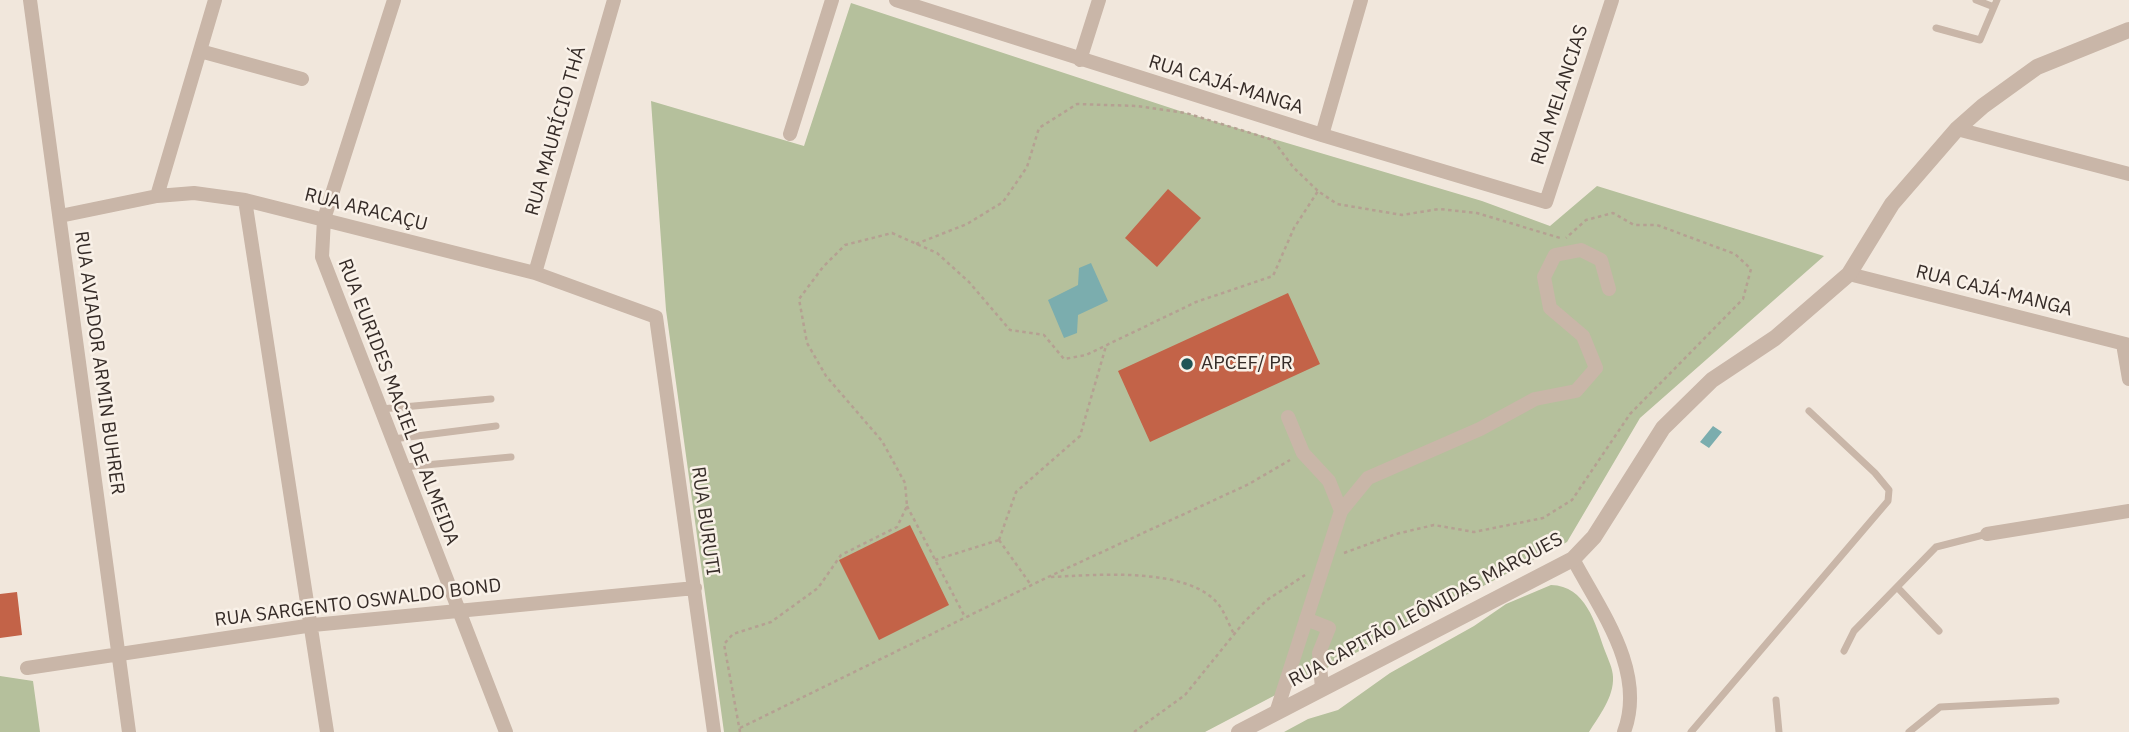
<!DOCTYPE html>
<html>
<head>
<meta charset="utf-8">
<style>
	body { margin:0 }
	canvas { display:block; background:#f1e7dc }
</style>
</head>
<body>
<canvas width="2129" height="732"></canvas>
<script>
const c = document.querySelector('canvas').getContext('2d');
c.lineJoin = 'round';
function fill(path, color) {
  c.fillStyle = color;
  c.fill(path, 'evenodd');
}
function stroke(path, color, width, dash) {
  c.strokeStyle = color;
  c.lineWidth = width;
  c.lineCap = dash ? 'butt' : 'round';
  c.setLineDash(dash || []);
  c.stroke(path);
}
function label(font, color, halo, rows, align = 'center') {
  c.font = font + ' "IBM Plex Sans",sans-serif';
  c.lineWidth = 5;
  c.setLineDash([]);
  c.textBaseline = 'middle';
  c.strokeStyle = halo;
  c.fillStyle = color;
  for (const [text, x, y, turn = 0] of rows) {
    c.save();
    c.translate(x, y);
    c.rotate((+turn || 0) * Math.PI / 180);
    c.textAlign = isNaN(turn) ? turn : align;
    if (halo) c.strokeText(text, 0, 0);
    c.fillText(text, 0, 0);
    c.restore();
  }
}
const green = new Path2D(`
	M851 3 1186 113 1482 201 1550 226 1597 186 1824 256 1640 418 1567 542 1205 732H724L666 310 651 101 804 146Z
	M1551 585C1586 586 1595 623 1605 651 1608 659 1613 669 1613 677 1614 697 1599 716 1589 732H1284L1308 719 1338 710 1390 673 1474 626 1506 604Z
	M0 676 33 681 40 732H0Z`);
const water = new Path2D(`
	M1091 263 1108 301 1078 315 1077 333 1064 338 1048 300 1078 285 1079 268Z
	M1713 426 1722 432 1709 448 1700 442Z`);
const building = new Path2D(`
	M1168 189 1201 218 1157 267 1125 238Z
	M1288 293 1320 364 1150 442 1118 371Z
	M910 525 949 605 879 640 839 560Z
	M17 592 22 635 0 638V594Z`);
const path = new Path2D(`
	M916 244 967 224 1003 202 1027 167 1039 128 1077 104 1137 106 1186 113 1273 140 1293 167 1318 191
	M907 506 965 617
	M999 540 1016 492 1080 436 1106 346
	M999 540 1031 585
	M1344 553 1396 534 1434 525 1474 532 1543 518 1572 500 1630 414 1743 299 1751 269 1735 254 1657 225H1634L1613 213 1586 220 1566 238
	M935 560 999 540
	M1051 577C1095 575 1189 566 1219 605 1225 613 1229 625 1234 634
	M740 728 1048 577 1249 484 1290 460
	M740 732 724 644 733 634 771 622 818 588 841 555 897 527 907 506 905 483 882 441 826 376 807 343 799 299 823 267 845 245 892 233 937 253 969 282 1010 330 1044 335 1064 359 1086 355 1196 302 1273 276 1294 228 1318 191 1337 204 1402 215 1439 209 1477 213 1560 238
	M1134 732 1185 695 1244 622 1267 600 1305 575`);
const service = new Path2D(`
	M1976 0 1994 7
	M1936 28 1980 40 1997 0
	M381 409 491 399
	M393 439 496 426
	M404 467 511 457
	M1897 587 1939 631
	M1844 651 1854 631 1936 547 1987 534
	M1776 700 1779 732
	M1691 732 1888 501 1889 490 1875 473 1809 411
	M1909 732 1940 707 2056 701`);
const minor = new Path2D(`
	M30 0 129 732
	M394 0 324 219 322 257 506 732
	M896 0 1322 135 1546 202 1612 0
	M200 51 302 79
	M1080 60 1099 0
	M1957 129 2129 174
	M790 134 832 0
	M1322 135 1361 0
	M157 196 215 0
	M245 200 327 732
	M60 216 157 196 194 193 245 200 535 273 656 317 714 732
	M535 273 614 0
	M1849 274 2129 345
	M2123 344 2129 379
	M1341 511 1368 478 1480 429 1535 399 1576 391 1596 368 1583 336 1550 308 1544 277 1555 255 1581 250 1601 260 1609 289
	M1987 534 2129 511
	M1573 559C1600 610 1647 671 1624 732
	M1306 619 1329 628 1319 653 1322 689
	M27 668 313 625 695 588
	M1276 713 1341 511 1329 481 1303 453 1288 417`);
const tertiary = new Path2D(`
	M1239 732 1573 559 1594 537 1663 428 1712 380 1775 338 1849 274 1892 204 1957 129 1983 106 2037 67 2129 30`);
const markers = [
	[1187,364,7,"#1f5456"]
];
const streetNames = [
	["RUA CAJÁ-MANGA",1226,85,17],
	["RUA MELANCIAS",1560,95,-72],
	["RUA MAURÍCIO THÁ",556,131,-74],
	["RUA ARACAÇU",366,210,14],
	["RUA CAJÁ-MANGA",1994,291,14],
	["RUA AVIADOR ARMIN BUHRER",99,363,82],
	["RUA EURIDES MACIEL DE ALMEIDA",398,402,69],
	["RUA BURUTI",705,521,82],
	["RUA SARGENTO OSWALDO BOND",358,603,-7],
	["RUA CAPITÃO LEÔNIDAS MARQUES",1426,610,-28]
];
const poiNames = [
	["APCEF/ PR",1201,364]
];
fill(green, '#b5c09c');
fill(water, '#7badae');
fill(building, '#c36348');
stroke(path, '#b5a092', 2.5, [3.5, 3.5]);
stroke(service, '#c9b6a8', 7);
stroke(minor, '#c9b6a8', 14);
stroke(tertiary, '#c9b6a8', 16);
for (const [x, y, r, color] of markers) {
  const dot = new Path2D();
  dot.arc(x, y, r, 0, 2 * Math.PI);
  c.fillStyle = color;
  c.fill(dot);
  stroke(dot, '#f9f1e8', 2.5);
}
label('19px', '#362c28', '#f9f1e8', streetNames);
label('19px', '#362c28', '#f9f1e8', poiNames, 'left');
</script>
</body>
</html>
